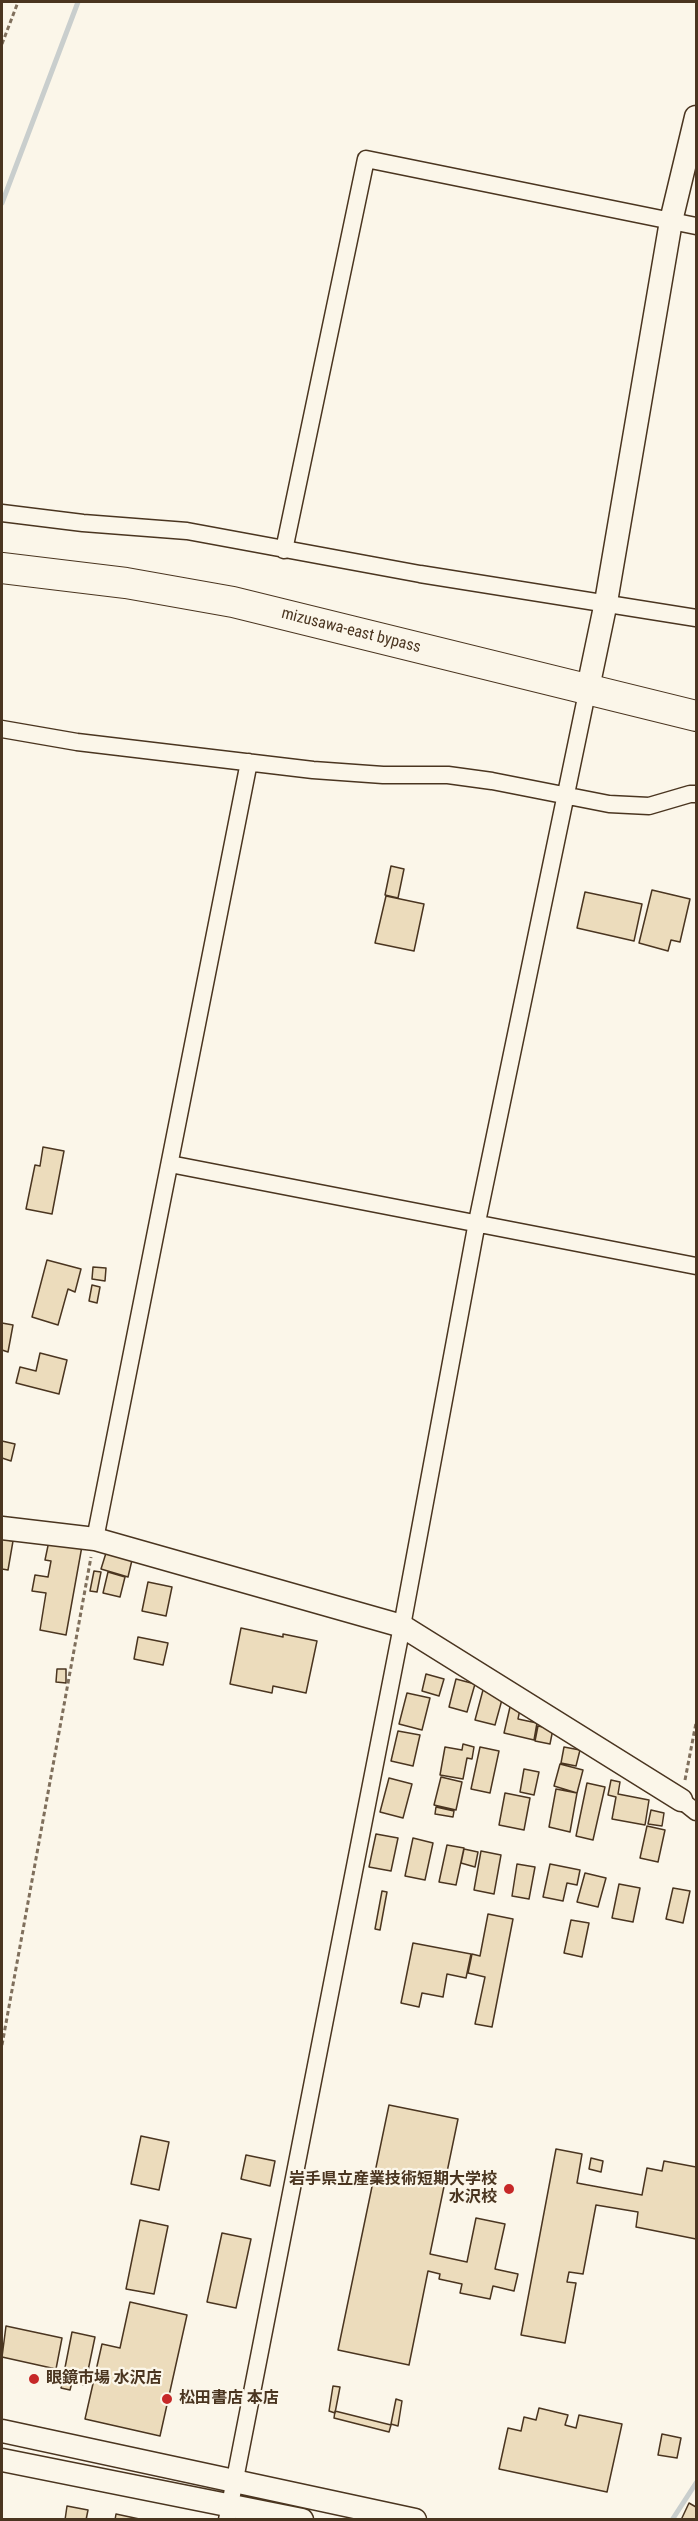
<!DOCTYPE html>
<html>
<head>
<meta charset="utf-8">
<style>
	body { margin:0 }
	#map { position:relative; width:698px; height:2521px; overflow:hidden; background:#fbf6e9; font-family:"Roboto Condensed",sans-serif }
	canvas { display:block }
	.frame { position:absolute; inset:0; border:3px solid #4a3520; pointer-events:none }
</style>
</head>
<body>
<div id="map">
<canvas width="698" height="2521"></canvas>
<div class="frame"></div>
</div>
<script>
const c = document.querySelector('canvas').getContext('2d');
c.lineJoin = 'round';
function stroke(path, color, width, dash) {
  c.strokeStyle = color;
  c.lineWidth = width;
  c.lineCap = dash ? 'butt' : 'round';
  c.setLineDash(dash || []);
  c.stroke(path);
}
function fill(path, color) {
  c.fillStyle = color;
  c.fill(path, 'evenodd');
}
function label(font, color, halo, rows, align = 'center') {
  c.font = font + ' "Roboto Condensed","Noto Sans JP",sans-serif';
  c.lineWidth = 4.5;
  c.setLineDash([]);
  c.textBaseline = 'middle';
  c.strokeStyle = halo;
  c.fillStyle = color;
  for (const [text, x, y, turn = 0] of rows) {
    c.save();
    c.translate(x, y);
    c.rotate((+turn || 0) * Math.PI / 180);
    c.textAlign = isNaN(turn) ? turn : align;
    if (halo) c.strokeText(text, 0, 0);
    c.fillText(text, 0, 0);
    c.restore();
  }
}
const stream = new Path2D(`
	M2 203 78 2
	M672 2520 696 2483`);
const building = new Path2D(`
	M391 866 404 869 398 898 385 895Z
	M652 890 690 899 680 942 671 940 668 951 639 943Z
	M585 892 642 904 634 941 577 928Z
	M386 896 424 904 414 951 375 943Z
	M43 1147 64 1151 52 1214 26 1209 35 1165 40 1166Z
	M47 1260 81 1269 75 1292 68 1289 58 1325 32 1317Z
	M93 1267 106 1268 105 1281 92 1279Z
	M92 1285 100 1287 97 1303 89 1301Z
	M2 1323 13 1325 8 1352 2 1350Z
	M40 1353 67 1360 59 1394 16 1383 20 1367 36 1371Z
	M2 1441 15 1444 11 1461 2 1458Z
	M2 1539 13 1541 8 1570 2 1569Z
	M49 1541 82 1546 66 1635 40 1630 46 1593 32 1591 35 1575 48 1577 51 1561 45 1560Z
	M106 1553 132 1560 128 1577 101 1569Z
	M94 1571 101 1572 97 1592 90 1591Z
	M108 1572 125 1577 120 1597 103 1593Z
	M148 1582 172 1587 166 1616 142 1611Z
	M241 1628 283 1637V1634L317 1641 306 1693 273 1686 272 1693 230 1684Z
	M138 1637 168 1643 163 1665 134 1659Z
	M57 1669H66V1683L56 1682Z
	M426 1674 444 1679 439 1696 422 1691Z
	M456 1679 475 1684 467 1712 449 1707Z
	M483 1690 503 1696 495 1725 475 1720Z
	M407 1693 430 1698 422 1730 399 1724Z
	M510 1707 520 1709 518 1719 537 1723 534 1740 504 1733Z
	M538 1726 553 1729 550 1744 535 1741Z
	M398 1731 420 1735 413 1766 391 1761Z
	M463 1744 474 1747 472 1759 467 1758 463 1779 440 1775 445 1747 462 1750Z
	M480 1747 499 1751 490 1793 471 1789Z
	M564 1747 580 1750 576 1766 561 1763Z
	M560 1764 583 1770 577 1793 554 1786Z
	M524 1769 539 1772 534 1795 520 1792Z
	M441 1777 462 1782 456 1810 434 1805Z
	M389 1778 412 1784 403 1818 380 1812Z
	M611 1780 620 1782 618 1794 649 1800 645 1825 612 1819 616 1797 608 1795Z
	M587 1783 605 1787 593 1840 576 1836Z
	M556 1789 577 1793 570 1832 549 1827Z
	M505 1793 530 1798 524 1830 499 1825Z
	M436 1807 454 1811 453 1817 435 1814Z
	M651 1810 664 1813 662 1826 648 1824Z
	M647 1826 665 1830 658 1862 640 1858Z
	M376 1834 398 1838 391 1871 369 1867Z
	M413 1838 433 1843 425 1880 405 1876Z
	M447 1845 464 1848 456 1885 439 1882Z
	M464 1849 478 1852 475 1867 461 1863Z
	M481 1851 501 1855 494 1894 474 1890Z
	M517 1864 535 1867 529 1899 512 1896Z
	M550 1864 580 1870 577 1885 567 1883 563 1901 543 1897Z
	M585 1873 606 1878 598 1907 577 1902Z
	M619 1884 640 1888 633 1922 612 1918Z
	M673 1888 690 1891 683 1923 666 1919Z
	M382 1891 387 1892 380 1930 375 1929Z
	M488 1914 513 1919 492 2027 475 2024 485 1977 468 1973 472 1954 480 1956Z
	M571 1920 589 1923 582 1957 564 1953Z
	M413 1943 471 1954 466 1978 447 1974 443 1997 422 1993 419 2007 401 2003Z
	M389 2105 458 2119 430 2254 467 2262 476 2218 505 2224 495 2269 518 2274 514 2291 493 2286 490 2299 460 2293 462 2284 439 2279 440 2274 428 2271 409 2365 338 2350Z
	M141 2136 169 2142 159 2190 131 2184Z
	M556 2149 582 2154 577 2183 642 2195 647 2168 662 2171 664 2161 696 2167V2239L636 2227 638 2212 596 2205 583 2274 569 2272 567 2282 576 2283 565 2343 521 2335Z
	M246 2155 275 2161 270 2186 241 2179Z
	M591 2158 603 2161 601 2172 589 2169Z
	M140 2220 168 2226 154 2294 126 2289Z
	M222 2233 251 2239 236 2308 207 2302Z
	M130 2302 187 2315 160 2436 85 2419 102 2344 120 2348Z
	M6 2326 62 2338 56 2369 2 2357Z
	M72 2332 95 2337 85 2385 72 2382 70 2390 61 2388Z
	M333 2386 340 2387 335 2413 329 2411Z
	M396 2399 402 2401 398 2426 391 2424Z
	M539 2408 568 2415 565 2425 576 2428 579 2415 622 2424 607 2492 499 2469 508 2428 521 2431 524 2417 536 2420Z
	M335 2411 391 2425 389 2432 334 2418Z
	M662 2434 681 2438 677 2458 658 2455Z
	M689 2503 696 2507V2520H681Z
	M67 2506 88 2510 86 2520H65Z
	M116 2514 144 2520H115Z`);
const path = new Path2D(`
	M2 44 18 2
	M685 1780 696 1723
	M2 2045 91 1557`);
const street = new Path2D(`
	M2 513 83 523 187 531 420 574 696 618
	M284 550 366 159 696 226
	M2 729 77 742 313 770 383 775H448L492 781 609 804 649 806 690 794H696
	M170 1164 696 1266
	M95 1539 249 762
	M681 1800 696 1812
	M227 2520 402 1626 477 1222 588 688`);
const secondary = new Path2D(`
	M588 688 606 602 671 221 696 117
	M2 1528 95 1539 402 1626 681 1800
	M2 2431 415 2520
	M2 2460 302 2520`);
const highway = new Path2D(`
	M2 568 126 583 233 602 696 716`);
const markers = [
	[509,2189,6,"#c62828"],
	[34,2379,6,"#c62828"],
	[167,2399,6,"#c62828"]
];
const streetNames = [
	["mizusawa-east bypass",351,631,14]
];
const poiNames = [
	["岩手県立産業技術短期大学校",497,2180,"right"],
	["水沢校",497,2198,"right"],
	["眼鏡市場 水沢店",46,2379],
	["松田書店 本店",179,2399]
];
stroke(stream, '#c9cecd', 5);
fill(building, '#ecdcbc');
stroke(building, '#4a3520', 1.5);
stroke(street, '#4a3520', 19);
stroke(secondary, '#4a3520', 25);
stroke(highway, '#4a3520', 32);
stroke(path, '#7f6f5c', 3, [4.5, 3]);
stroke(street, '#fbf6e9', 16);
stroke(secondary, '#fbf6e9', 22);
stroke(highway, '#fbf6e9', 30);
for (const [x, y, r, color] of markers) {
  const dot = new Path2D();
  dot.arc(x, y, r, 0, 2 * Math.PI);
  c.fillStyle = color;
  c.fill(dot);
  stroke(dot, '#fbf6e9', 2);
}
label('16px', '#4a3520', '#fbf6e9', streetNames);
label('bold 16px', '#4a3520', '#fbf6e9', poiNames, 'left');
</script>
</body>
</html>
